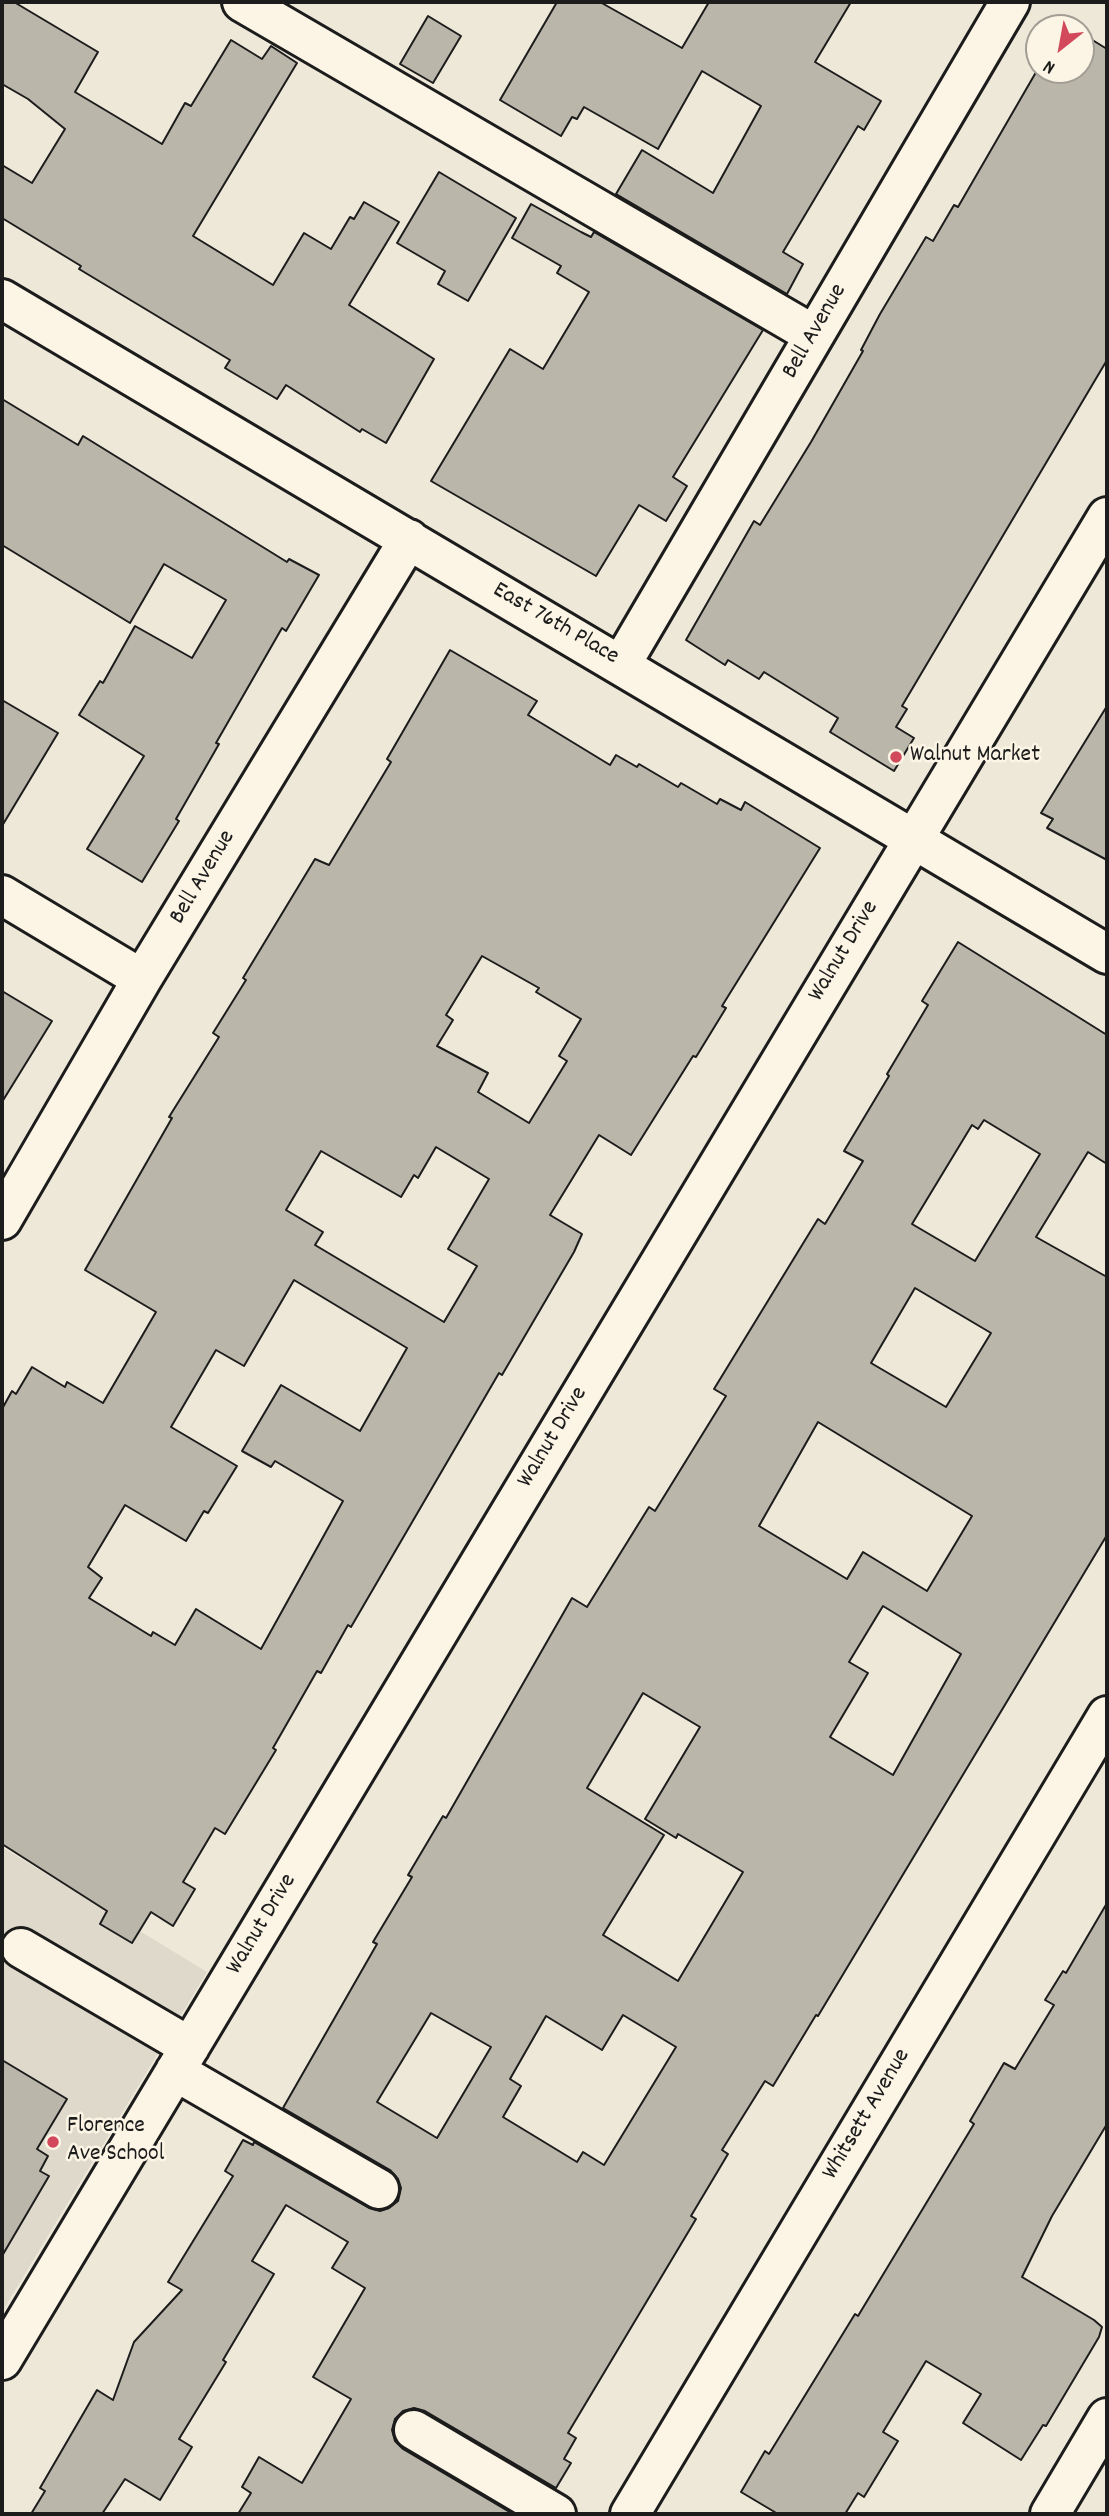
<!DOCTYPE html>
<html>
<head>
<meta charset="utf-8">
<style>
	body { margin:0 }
	#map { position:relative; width:1109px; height:2516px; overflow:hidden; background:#eee8d9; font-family:Dekko,sans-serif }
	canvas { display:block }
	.frame { position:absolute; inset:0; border:4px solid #1c1c1c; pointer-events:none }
	.north { position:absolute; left:1025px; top:14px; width:70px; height:70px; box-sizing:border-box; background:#fcf5e5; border:2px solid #a29e95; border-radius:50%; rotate:211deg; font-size:19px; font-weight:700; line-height:28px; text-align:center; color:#1c1c1c }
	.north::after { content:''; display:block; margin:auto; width:24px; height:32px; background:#d1495b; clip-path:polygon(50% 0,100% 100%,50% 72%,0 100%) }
</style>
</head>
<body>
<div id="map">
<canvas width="1109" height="2516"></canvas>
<div class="frame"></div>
<div class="north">N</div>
</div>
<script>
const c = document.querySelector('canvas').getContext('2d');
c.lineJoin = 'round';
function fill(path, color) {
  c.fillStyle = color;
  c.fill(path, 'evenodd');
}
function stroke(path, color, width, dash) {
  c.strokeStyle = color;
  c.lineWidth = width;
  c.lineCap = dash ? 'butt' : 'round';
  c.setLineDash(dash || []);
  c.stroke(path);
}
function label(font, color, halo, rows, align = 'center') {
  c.font = font + ' Dekko,sans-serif';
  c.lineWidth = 5;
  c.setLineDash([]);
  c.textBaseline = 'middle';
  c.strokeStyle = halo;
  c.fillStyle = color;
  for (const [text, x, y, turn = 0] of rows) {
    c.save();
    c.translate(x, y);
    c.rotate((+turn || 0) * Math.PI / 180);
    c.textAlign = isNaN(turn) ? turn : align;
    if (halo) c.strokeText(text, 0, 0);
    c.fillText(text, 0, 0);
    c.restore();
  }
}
const built = new Path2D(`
	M2 1847 207 1972 2 2312Z`);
const building = new Path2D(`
	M2 2H14L98 52 75 92 162 144 185 103 191 106 231 40 262 59 271 46 297 63 193 236 273 285 304 233 331 249 350 217 354 219 364 202 399 222 349 305 434 359 386 443 362 429 360 432 286 385 277 399 225 368 230 360 79 269 81 266 2 218V165L32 183 65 129 28 99 2 84Z
	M557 2H600L682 48 709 2H851L815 62 881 101 864 130 858 126 783 252 803 264 787 294 616 194 642 150 713 193 761 106 702 71 658 149 584 107 577 119 572 117 561 136 500 100Z
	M428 16 461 36 433 83 400 64Z
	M1081 33 1107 49V360L902 706 907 709 896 727 914 738 894 771 830 732 838 718 764 672 759 679 728 660 725 665 686 640 754 521 760 525 811 442 863 351 861 350 880 314 926 237 933 241 954 205 958 207 1039 67V70H1081Z
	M439 172 516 218 468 301 438 284 445 271 397 243Z
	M531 204 581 232 591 237 594 232 763 330 673 477 687 486 666 521 639 505 596 576 431 481 510 349 543 369 589 292 557 273 561 266 512 238Z
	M2 399 78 445 83 436 287 562 289 559 319 575 286 631 282 628 216 743 219 744 176 819 179 821 142 882 87 849 144 756 79 715 100 681 103 683 135 626 192 658 226 600 164 564 130 623 2 545Z
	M450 650 537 701 528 715 610 765 616 755 637 767 639 764 678 787 681 783 717 804 720 799 741 810 745 802 820 848 722 1006 726 1008 696 1057 693 1056 631 1155 599 1135 550 1215 582 1234 574 1252 502 1375 499 1373 351 1627 348 1625 321 1673 317 1671 273 1748 276 1750 225 1834 215 1828 183 1882 195 1889 173 1926 151 1912 132 1943 100 1924 107 1911 2 1844V1409L12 1391 16 1394 32 1367 65 1387 67 1382 103 1403 156 1312 85 1270 172 1118 169 1117 219 1037 213 1033 246 980 243 978 315 859 329 865 391 762 387 759ZM482 956 539 988 536 992 581 1019 559 1056 567 1061 529 1123 478 1092 488 1073 437 1046 453 1020 446 1015ZM436 1147 489 1179 448 1249 477 1266 444 1322 315 1245 323 1232 286 1210 321 1151 401 1197 414 1175 418 1178ZM294 1280 407 1348 360 1431 281 1385 242 1451 271 1467 275 1461 343 1501 261 1649 196 1609 175 1645 153 1632 151 1636 89 1598 102 1578 88 1567 125 1505 186 1541 204 1511 208 1513 237 1466 171 1427 216 1350 244 1366Z
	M2 700 58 733 2 826Z
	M1107 706V860L1047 828 1053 819 1041 813Z
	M958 942 1107 1035V1164L1088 1152 1036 1237 1107 1277V1535L818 2016 816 2015 773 2086 765 2081 722 2150 728 2154 691 2216 696 2219 568 2433 576 2438 564 2459 571 2463 556 2488 425 2411 414 2408 403 2411 395 2419 392 2430 395 2441 403 2449 513 2514H238L251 2493 242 2487 259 2457 302 2483 351 2399 313 2377 365 2288 332 2268 348 2242 286 2205 252 2261 274 2274 223 2360 226 2362 179 2439 192 2447 160 2500 125 2479 102 2514H31L45 2491 40 2488 97 2390 113 2400 134 2342 182 2290 168 2282 233 2176 225 2171 243 2140 253 2145 254 2142 369 2208 380 2211 389 2208 398 2201 401 2188 398 2179 390 2170 283 2108 377 1944 373 1942 412 1877 408 1875 443 1816 446 1818 572 1598 587 1607 649 1507 655 1511 726 1396 714 1389 818 1219 825 1224 863 1161 844 1151 889 1076 887 1074 928 1005 922 1001ZM984 1120 1040 1154 975 1261 912 1224 972 1125 978 1129ZM915 1288 991 1333 946 1407 871 1363ZM818 1422 972 1516 927 1591 863 1552 847 1579 759 1526ZM883 1606 961 1654 893 1775 830 1737 868 1673 849 1662ZM643 1693 700 1727 645 1819 676 1838 678 1834 743 1872 678 1981 603 1935 664 1835 587 1788ZM431 2013 491 2047 437 2138 377 2102ZM623 2015 676 2047 604 2165 583 2152 577 2162 503 2117 521 2086 510 2079 546 2016 602 2050Z
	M2 991 52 1021 2 1102Z
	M1107 1903V2124L1052 2216 1022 2277 1094 2320 1102 2327 1099 2337 1046 2426 1043 2425 1021 2460 963 2423 981 2394 926 2361 883 2432 898 2441 864 2497 858 2493 845 2514H778L741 2492 765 2451 769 2454 855 2314 858 2316 974 2124 970 2121 1004 2063 1015 2069 1054 2005 1045 2000 1063 1971 1066 1973Z
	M2 2060 67 2099 37 2149 48 2156 40 2171 49 2176 2 2256Z`);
const minor = new Path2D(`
	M242 2 814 335
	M2 299 1107 954
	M622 663 1010 2
	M2 895 142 979
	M2 1220 142 979 409 539
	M21 1948 190 2047
	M175 2071 379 2189
	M2 2360 1107 517
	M414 2430 556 2514
	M630 2514 1107 1716
	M1050 2514 1107 2418`);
const markers = [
	[896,757,7,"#d1495b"],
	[53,2142,7,"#d1495b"]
];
const streetNames = [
	["Bell Avenue",816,332,-60],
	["East 76th Place",555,625,30],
	["Bell Avenue",204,878,-59],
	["Walnut Drive",845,952,-59],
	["Walnut Drive",554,1438,-59],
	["Walnut Drive",263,1925,-59],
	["Whitsett Avenue",868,2115,-59]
];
const poiNames = [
	["Walnut Market",910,757],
	["Florence",67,2128],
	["Ave School",67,2156]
];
fill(built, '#ded9cb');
fill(building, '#bab6aa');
stroke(building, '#1c1c1c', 2);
stroke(minor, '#1c1c1c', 44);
stroke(minor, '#fcf5e5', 38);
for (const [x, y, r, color] of markers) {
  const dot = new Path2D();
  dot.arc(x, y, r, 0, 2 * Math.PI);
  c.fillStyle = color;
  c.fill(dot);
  stroke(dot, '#fcf5e5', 2.5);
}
label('24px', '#1c1c1c', '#fcf5e5', streetNames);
label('24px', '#1c1c1c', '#fcf5e5', poiNames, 'left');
</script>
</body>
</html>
